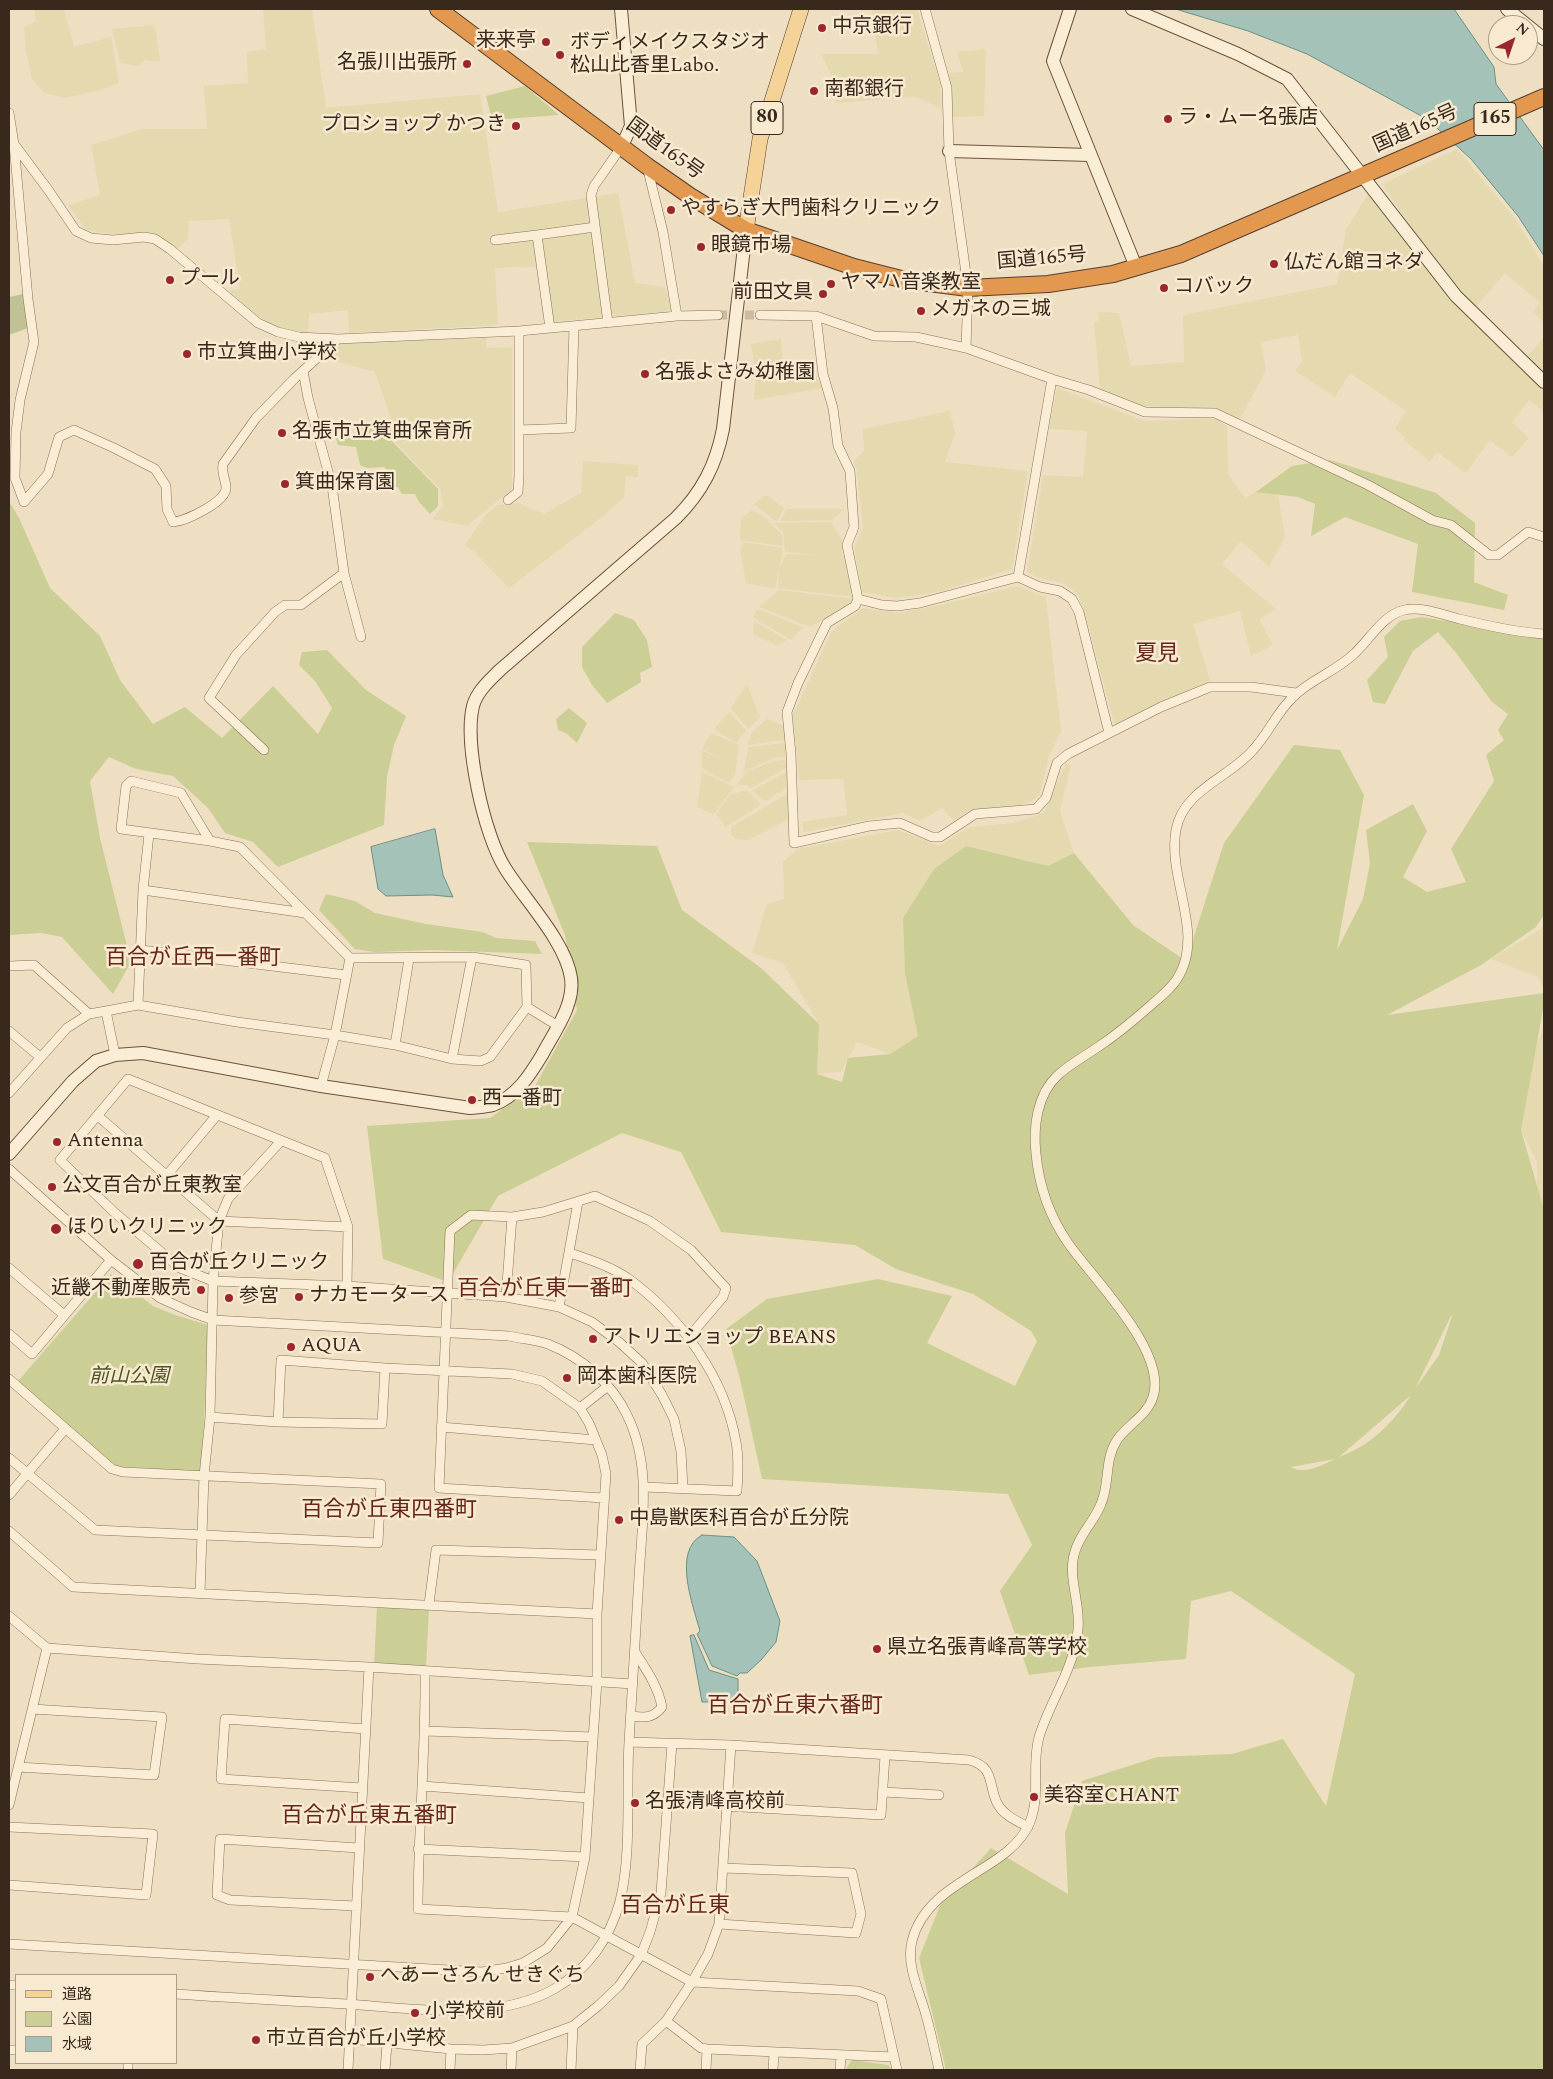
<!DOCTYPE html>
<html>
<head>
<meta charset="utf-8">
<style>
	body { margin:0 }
	#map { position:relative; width:1553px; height:2079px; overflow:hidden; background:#efdfc2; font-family:Spectral,"Noto Sans JP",serif }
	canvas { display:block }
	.frame { position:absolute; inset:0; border:10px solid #39291d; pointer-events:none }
	.legend { position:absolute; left:15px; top:1974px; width:162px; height:90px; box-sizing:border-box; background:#f7ead1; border:1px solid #ab9d89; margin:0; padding:6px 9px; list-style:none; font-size:15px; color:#39291d }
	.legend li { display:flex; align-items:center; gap:10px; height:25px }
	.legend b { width:25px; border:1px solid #ab9d89 }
	.north { position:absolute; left:1488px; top:15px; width:50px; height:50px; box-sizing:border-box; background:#f7ead1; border:1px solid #ab9d89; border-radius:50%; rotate:41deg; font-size:14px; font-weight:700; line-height:20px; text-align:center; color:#39291d }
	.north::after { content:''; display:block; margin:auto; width:18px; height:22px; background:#9b262e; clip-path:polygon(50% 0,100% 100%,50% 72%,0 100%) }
</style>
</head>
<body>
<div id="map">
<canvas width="1553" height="2079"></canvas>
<div class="frame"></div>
<ul class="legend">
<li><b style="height:6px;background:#f4d298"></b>道路</li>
<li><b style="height:14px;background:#cbce95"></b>公園</li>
<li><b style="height:14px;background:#a4c2b7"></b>水域</li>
</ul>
<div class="north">N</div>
</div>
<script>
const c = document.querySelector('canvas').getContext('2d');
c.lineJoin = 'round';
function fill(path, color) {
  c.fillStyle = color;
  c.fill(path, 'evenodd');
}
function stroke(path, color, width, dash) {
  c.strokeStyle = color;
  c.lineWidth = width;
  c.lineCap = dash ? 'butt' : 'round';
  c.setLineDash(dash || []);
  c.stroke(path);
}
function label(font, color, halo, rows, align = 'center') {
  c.font = font + ' Spectral,"Noto Sans JP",serif';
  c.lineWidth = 5;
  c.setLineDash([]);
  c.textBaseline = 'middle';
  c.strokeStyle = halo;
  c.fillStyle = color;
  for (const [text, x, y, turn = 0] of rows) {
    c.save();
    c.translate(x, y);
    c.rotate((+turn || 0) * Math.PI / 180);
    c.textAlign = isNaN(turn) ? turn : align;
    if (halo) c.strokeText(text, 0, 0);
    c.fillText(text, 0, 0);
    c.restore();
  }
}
const farmland = new Path2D(`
	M34 9H64L74 47 111 37 119 83 101 90 65 98 45 93 32 79 26 52 24 27 36 21Z
	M263 9H312L326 108 480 94 498 212 618 193 635 283 665 287 672 311 551 322 546 266 495 268 498 325 349 333 348 310 309 314 308 335 280 330 258 316 228 291 240 289 229 219 189 221 188 239 177 249 157 234H114L86 230 68 205 100 195 91 145 142 129H207L204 86 248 83 247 52 266 49Z
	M872 9H917L940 83 941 108 916 97 836 103 831 75 821 54H878Z
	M155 25 160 62 145 60 138 66 120 63 112 29Z
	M986 49 984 116 953 117 949 73 963 72 957 52Z
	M1457 149 1514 217 1544 266V323L1533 312 1540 303 1505 273 1474 309 1425 248 1382 184Z
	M1369 192 1455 305 1544 391 1543 411 1529 400 1512 422 1529 438 1512 457 1490 440 1466 473 1437 452 1430 462 1404 440 1405 437 1395 429 1406 411 1350 373 1335 397 1295 371 1302 362 1298 335 1261 342 1266 370 1239 421 1217 409 1144 406 1100 389 1094 323 1099 322 1098 312 1119 313 1131 366 1184 362 1183 315 1337 284 1346 230Z
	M1544 337V375L1526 358Z
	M486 338V348L512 347V489L467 526 432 519 443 506 440 489 393 440 390 416 375 372 328 359 341 343Z
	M781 339 783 373 756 376 751 344Z
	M812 371 822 388 754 400 756 378Z
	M1057 388 1145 421 1216 418 1227 427 1228 474 1245 498 1269 484 1278 494 1285 537 1269 567 1241 541 1222 564 1276 609 1259 619 1273 645 1251 656 1240 611 1193 624 1210 680 1115 726 1084 610 1077 593 1063 583 1043 579 1027 572 1043 475 1083 477 1087 431 1049 429Z
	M950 411 955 433 945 462 1028 471 1012 569 938 592 896 598 862 592 854 548 863 527 857 472 854 461 864 451 863 429Z
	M583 461 638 465V477L626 476 624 497 602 517 509 588 474 552 465 545 484 517 497 505 518 503 544 514 581 493Z
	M766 495 784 508 777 522 754 504Z
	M787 509H844L832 520 780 521Z
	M751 510 766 518 778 531 782 536 783 546 740 540 741 519Z
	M831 522 842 540 843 551 841 555 846 556 854 597 778 588 779 570 786 554 817 555 785 552 783 532 774 523Z
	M743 542 782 548V556L775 589 746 583 740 550Z
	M1017 586 1046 597 1061 731 1049 756 1040 793 1032 801 1012 808 968 811 954 821 942 808 920 821 903 813 804 832 802 822 847 815 843 779 799 780 793 715 832 631 863 608 898 613 940 605Z
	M779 590 854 599 852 605 810 627 759 607Z
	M757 609 803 627 791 640 753 617Z
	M754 621 787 640 778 646 753 634Z
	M747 684 760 717 748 729 731 708Z
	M729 712 746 730 736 743 714 729Z
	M767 719 785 726 786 735 783 740 747 745 752 732Z
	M711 733 739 745 735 775 729 783 702 768V751L725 760 702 749Z
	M786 743 785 757 774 758 743 772 749 747Z
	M785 760 786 768 751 788 747 785H737L746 772 773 761Z
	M1066 763 1071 765 1060 811 1074 853 1048 866 966 846 934 869 903 918 905 974 918 1036 890 1054 857 1042 841 1072 817 1074 819 1024 783 963 752 953 767 904 784 899 783 862 798 849 898 830 939 846 970 827 1013 823 1044 813Z
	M702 772 734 787 714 814 697 807Z
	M786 772 789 773 788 785 785 789 765 801 752 791Z
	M746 790 760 803 759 806 726 827 716 814 730 795Z
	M790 792V818L748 840 735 839 731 834V827Z
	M1544 922V989L1538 977 1491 959 1541 929Z
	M1544 1029V1208L1537 1189V1162L1521 1130 1520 1072Z`);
const green = new Path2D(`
	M525 86 559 115 492 120 486 96Z
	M356 427 376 429V435L384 436 386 428 391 427V440L438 489V506L430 514 419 502 415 494H402L398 487 392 488 390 475 384 467 367 468 360 465 356 447 338 445 334 432 344 428 347 437 354 439Z
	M1330 460 1436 493 1475 523 1474 582 1508 595 1504 610 1412 592 1418 544 1345 517 1311 536 1315 504 1298 497 1256 492 1292 466Z
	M9 501 19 518 50 588 100 636 120 680 153 724 185 707 222 738 273 686 318 734 332 708 315 681 299 665 302 652 327 650 366 690 406 716 394 745 387 777 384 825 278 867 253 842 225 833 208 808 173 776 136 769 109 757 90 781 100 838 131 962 113 994 62 937 41 933 9 935Z
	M615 613 634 620 647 640 652 667 640 673 641 682 607 703 592 685 582 667V647Z
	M1422 617 1518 633H1544V915L1536 927 1481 965 1387 1015 1544 993V1004L1521 1130 1544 1210V2070H946L919 1958 941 1903 991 1848 1068 1894 1065 1833 1082 1781 1157 1757 1232 1754 1283 1739 1326 1806 1355 1674 1231 1591 1191 1601 1186 1659 1090 1667 1029 1675 1000 1591 1032 1545 1008 1494 762 1479 740 1379 726 1329 767 1299 878 1279 952 1296 927 1343 1015 1386 1037 1341 1031 1331 973 1294 896 1269 855 1245 721 1232 681 1152 622 1133 498 1196 448 1282 383 1259 367 1126 490 1118 535 1086 577 1010 565 935 527 842 657 846 682 910 761 968 819 1024 817 1074 842 1082 848 1058 890 1054 918 1036 905 974 903 918 934 869 966 846 1048 866 1074 853 1133 925 1186 961 1224 843 1294 745 1340 750 1364 795 1337 950 1363 899 1370 863 1366 830 1413 804 1427 831 1403 877 1427 892 1466 882 1451 849 1494 781 1486 755 1504 740 1498 730 1508 714 1492 702 1457 654 1438 632 1413 651 1385 704 1373 702 1367 680 1388 657 1384 637 1400 621ZM1452 1316 1439 1355 1415 1389 1451 1316ZM1411 1395C1394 1422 1370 1446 1339 1457ZM1335 1459C1323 1465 1303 1475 1291 1467Z
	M569 708 587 723 577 743 566 733 558 730 556 719Z
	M326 894 355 901 375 913 426 924 483 932 496 938 535 941 542 954 434 950 374 952 355 949 319 910Z
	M111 1274 153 1306 175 1315 208 1325 202 1472 113 1466 18 1381Z
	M377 1606 429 1609 426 1668 374 1665Z
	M852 2060 888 2065 892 2070H846L847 2067Z`);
const cemetery = new Path2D(`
	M23 294 28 328 9 335V297Z`);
const water = new Path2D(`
	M1176 9H1454L1494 67 1496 84 1544 150V256L1518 216 1471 159 1427 119 1307 54 1248 31Z
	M435 829 443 875 453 897 432 895 386 896 378 889 371 847Z
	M702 1535 734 1537 757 1561 780 1621 776 1642 761 1660 747 1673H740L737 1676 712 1666 697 1634 700 1631C693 1605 672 1551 702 1535Z
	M694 1635 709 1670 738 1679V1692L750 1702H702L690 1636Z`);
const streetTunnel = new Path2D(`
	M718 315H760`);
const street = new Path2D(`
	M925 9 947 88 949 151 968 288 966 348
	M9 113 14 144 28 299 34 342 20 400 16 432 15 478 24 502
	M14 144 49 191 76 231 91 238 113 240 144 237 155 239 170 249 258 323 278 332 299 337 338 339 519 331 677 316 718 315
	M647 166 663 232 677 316
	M495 240 537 235
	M760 315 816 316 874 336 916 337 966 348 1052 379 1089 390 1145 412 1215 413 1368 485 1432 520 1451 525 1489 555H1498L1528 532 1544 537
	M816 316 823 374 833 408 838 446 850 471 854 527 847 545 858 599 855 606 827 623 798 683 787 712 791 754 794 843 869 826 900 823 932 837H940L975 814 1036 809 1046 798 1057 763 1068 754 1161 707 1210 687H1251L1296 693
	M608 323 591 195 594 186 622 146
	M550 328 537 235 595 227
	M519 430 571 428 574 326
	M508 500 518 492 519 475V331
	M24 502 48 474 59 437 74 430 114 448 155 469 166 486 167 509 173 522C186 521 226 502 226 488 226 480 221 473 223 464L256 418 295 378 338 339
	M344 573 361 637
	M1018 577 1052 379
	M858 599 882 605 897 606 920 603 1018 577 1040 587 1060 591 1072 599 1079 612 1109 733
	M264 750 209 698 236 655 275 612 285 605H301L344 573 332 486 308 398 303 371
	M143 890 305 913
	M141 950 346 975
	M9 966 34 965 89 1014
	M138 1005 143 890 149 834
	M527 1007 558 1026
	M106 1011 138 1005 237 1022 335 1035 395 1045 452 1059 481 1061 490 1057 527 1007 526 965 472 957 350 958 240 847 210 841 121 829 126 786 131 781 181 793 210 841
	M9 1031 40 1057
	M395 1045 409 959
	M452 1059 472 957
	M321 1086 335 1035 350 958
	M9 1093 67 1028 89 1014 106 1011 115 1055
	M98 1116 219 1221 348 1227
	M9 1169 111 1260 160 1298 191 1312 213 1320 509 1336C522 1339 536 1340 548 1344 581 1357 612 1383 627 1415 652 1465 642 1523 639 1577 636 1632 632 1687 629 1742 626 1791 632 1853 620 1901 610 1938 588 1970 554 1989 495 2023 411 2008 347 2004 290 2001 233 1998 176 1994
	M167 1175 217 1115
	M570 1253C591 1260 612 1267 629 1279 681 1317 725 1378 736 1442 739 1458 738 1474 737 1491L644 1487
	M9 1268 64 1315
	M347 1286 348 1227 325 1158 128 1079 60 1160 115 1213 180 1268 213 1281 347 1286 506 1297 559 1307 592 1322 619 1342 642 1363 662 1395 674 1419 681 1451 683 1489
	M506 1297 512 1217
	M559 1307 578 1202
	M9 1334 32 1354 111 1260
	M9 1379 112 1469 123 1472 381 1484 378 1543 95 1530 9 1458
	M580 1408 608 1386
	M210 1417 278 1422 382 1424 385 1368
	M441 1427 596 1440
	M9 1495 65 1429
	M604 1498 439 1488 450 1231 471 1215 512 1217 543 1212 595 1196 650 1221 691 1250 726 1288 723 1297 688 1338
	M9 1531 73 1587 597 1614
	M200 1593 204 1476 210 1417 213 1281 219 1221 228 1199 281 1141
	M429 1604 436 1550 600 1555
	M9 1616 47 1648 197 1659 369 1667 633 1684
	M425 1672C426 1751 418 1829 418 1909L572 1917 692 1982 858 1991 881 1999 897 2070
	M632 1716C646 1718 653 1718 662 1707 658 1686 646 1669 635 1652
	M426 1731 593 1737
	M629 1742 731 1745 969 1760C995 1767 988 1784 997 1803 1003 1815 1017 1821 1028 1827
	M18 1767 154 1775 162 1717 32 1709
	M422 1786 589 1798
	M362 1788 221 1779 225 1719 366 1729
	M883 1792 939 1795
	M9 1805 47 1648
	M725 1806 881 1815 885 1756
	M9 1827 153 1834 146 1895 9 1885
	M418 1849 585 1857
	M356 1906 230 1900 217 1895 220 1839 359 1848
	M719 1924 856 1933 861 1914 852 1873 723 1868
	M9 1944 482 1972 506 1968 523 1963 547 1948 572 1917 585 1857 597 1681V1614L606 1474 602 1455 589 1423 580 1408 542 1381 512 1374 385 1368 281 1360 278 1422
	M9 1985H16
	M666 2021 701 2048 707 2049 894 2057
	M350 2039 451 2049 483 2050 512 2048 573 2026 598 2006 619 1986 641 1955 650 1932 661 1893 672 1743
	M9 2050H16
	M128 2070V2063
	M348 2070 369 1667
	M385 2070 387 2044
	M450 2070 451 2049
	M511 2070 512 2048
	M571 2070 573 2026
	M640 2070 642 2044 666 2021 692 1982 708 1954 719 1924 731 1745
	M706 2070 707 2049
	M773 2070 774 2053
	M840 2070 841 2056
	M939 2070C935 2052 931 2033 926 2015 919 1990 906 1966 912 1941 928 1878 1010 1872 1030 1822 1041 1794 1031 1766 1039 1737 1050 1701 1074 1669 1078 1630 1081 1605 1068 1579 1074 1555 1078 1536 1094 1522 1101 1504 1110 1484 1104 1460 1117 1440 1127 1425 1147 1416 1153 1397 1168 1351 1092 1278 1068 1243 1050 1217 1039 1185 1036 1154 1033 1127 1037 1094 1058 1075 1070 1064 1085 1056 1098 1047 1116 1035 1133 1021 1150 1006 1159 998 1170 990 1177 979 1206 934 1167 879 1176 830 1183 790 1229 778 1253 750 1268 734 1277 712 1293 697 1311 679 1337 671 1355 653 1370 639 1383 615 1404 610 1422 606 1443 615 1460 619 1488 626 1515 632 1544 634`);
const secondary = new Path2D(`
	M621 9 631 126 622 146
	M1070 9 1053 61 1136 267
	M1132 9 1238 54 1287 79 1456 296 1544 382
	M1507 9 1544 39
	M949 151 1090 155
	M9 1154 73 1081 96 1061 115 1055 143 1053 321 1086 470 1108C477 1107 486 1107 493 1105 516 1097 530 1075 542 1055 554 1032 575 1005 571 978 566 942 524 899 505 868 484 835 464 744 473 706 477 691 490 680 500 670L676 518C702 492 716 465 723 429L746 230`);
const primary = new Path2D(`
	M746 230 760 139 801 9`);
const highway = new Path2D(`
	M438 9 647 166 690 196 746 230 854 267 905 280 968 288 1048 284 1113 274 1181 254 1544 97`);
const markers = [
	[822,28,5,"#9b262e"],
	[546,42,5,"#9b262e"],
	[560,55,5,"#9b262e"],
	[467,64,5,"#9b262e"],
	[814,91,5,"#9b262e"],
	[1168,119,5,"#9b262e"],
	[516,126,5,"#9b262e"],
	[671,210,5,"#9b262e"],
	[701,247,5,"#9b262e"],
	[1274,264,5,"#9b262e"],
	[170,280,5,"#9b262e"],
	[831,284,5,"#9b262e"],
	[1164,288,5,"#9b262e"],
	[823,294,5,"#9b262e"],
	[921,311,5,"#9b262e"],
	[187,354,5,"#9b262e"],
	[645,374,5,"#9b262e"],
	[282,433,5,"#9b262e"],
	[285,484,5,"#9b262e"],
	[472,1100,5,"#9b262e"],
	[57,1142,5,"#9b262e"],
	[52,1187,5,"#9b262e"],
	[56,1229,6,"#9b262e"],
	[138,1264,6,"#9b262e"],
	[201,1290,5,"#9b262e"],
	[299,1297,5,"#9b262e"],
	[229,1298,5,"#9b262e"],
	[593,1339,5,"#9b262e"],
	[291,1347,5,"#9b262e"],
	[567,1378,5,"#9b262e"],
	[619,1520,5,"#9b262e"],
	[877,1649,5,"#9b262e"],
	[1034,1797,5,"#9b262e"],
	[635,1803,5,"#9b262e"],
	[370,1977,5,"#9b262e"],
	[415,2013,5,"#9b262e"],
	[256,2040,5,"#9b262e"]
];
const shields = [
	[767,118,32],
	[1495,119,42]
];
const shieldNames = [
	["80",767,118],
	["165",1495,119]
];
const poiNames = [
	["中京銀行",832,28],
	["来来亭",536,42,"right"],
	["ボディメイクスタジオ",570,44],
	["松山比香里Labo.",570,67],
	["名張川出張所",457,64,"right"],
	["南都銀行",824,91],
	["ラ・ムー名張店",1178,119],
	["プロショップ かつき",506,126,"right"],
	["やすらぎ大門歯科クリニック",681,210],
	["眼鏡市場",711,247],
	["仏だん館ヨネダ",1284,264],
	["プール",180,280],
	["ヤマハ音楽教室",841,284],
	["コバック",1174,288],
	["前田文具",813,294,"right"],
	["メガネの三城",931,311],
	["市立箕曲小学校",197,354],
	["名張よさみ幼稚園",655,374],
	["名張市立箕曲保育所",292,433],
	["箕曲保育園",295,484],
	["西一番町",482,1100],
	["Antenna",67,1142],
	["公文百合が丘東教室",62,1187],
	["ほりいクリニック",67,1229],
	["百合が丘クリニック",149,1264],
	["近畿不動産販売",191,1290,"right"],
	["ナカモータース",309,1297],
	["参宮",239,1298],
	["アトリエショップ BEANS",603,1339],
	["AQUA",301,1347],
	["岡本歯科医院",577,1378],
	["中島獣医科百合が丘分院",629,1520],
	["県立名張青峰高等学校",887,1649],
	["美容室CHANT",1044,1797],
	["名張清峰高校前",645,1803],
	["へあーさろん せきぐち",380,1977],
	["小学校前",425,2013],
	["市立百合が丘小学校",266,2040]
];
const streetNames = [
	["国道165号",1416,130,-24],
	["国道165号",664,150,36],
	["国道165号",1042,260,-5]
];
const parkNames = [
	["前山公園",129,1378]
];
const quarterNames = [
	["夏見",1157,656],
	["百合が丘西一番町",193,960],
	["百合が丘東一番町",545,1291],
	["百合が丘東四番町",389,1512],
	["百合が丘東六番町",795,1708],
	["百合が丘東五番町",369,1818],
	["百合が丘東",675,1908]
];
fill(farmland, '#e5d9af');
fill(green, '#cbce95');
fill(cemetery, '#c0c295');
fill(water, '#a4c2b7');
stroke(water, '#6b9085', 1);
stroke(streetTunnel, '#cbbba1', 9, [9, 4.5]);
stroke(street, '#8a7058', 10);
stroke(secondary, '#6c513b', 14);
stroke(primary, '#573e2d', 16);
stroke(highway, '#573e2d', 18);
stroke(street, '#faedd5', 9);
stroke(secondary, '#faedd5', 12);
stroke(primary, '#f4d298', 15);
stroke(highway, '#e2984f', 16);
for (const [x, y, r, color] of markers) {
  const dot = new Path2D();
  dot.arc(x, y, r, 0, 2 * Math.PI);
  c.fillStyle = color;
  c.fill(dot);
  stroke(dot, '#f7ead1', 2);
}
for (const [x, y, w] of shields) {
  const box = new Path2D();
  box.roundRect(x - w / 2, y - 16.5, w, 33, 4);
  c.fillStyle = '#f7ead1';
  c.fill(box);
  stroke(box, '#39291d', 1);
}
label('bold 19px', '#39291d', null, shieldNames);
label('20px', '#39291d', '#f7ead1', poiNames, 'left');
label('20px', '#39291d', '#f7ead1', streetNames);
label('italic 20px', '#4c5623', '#f7ead1', parkNames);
label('22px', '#67261b', '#f7ead1', quarterNames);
</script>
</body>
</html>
